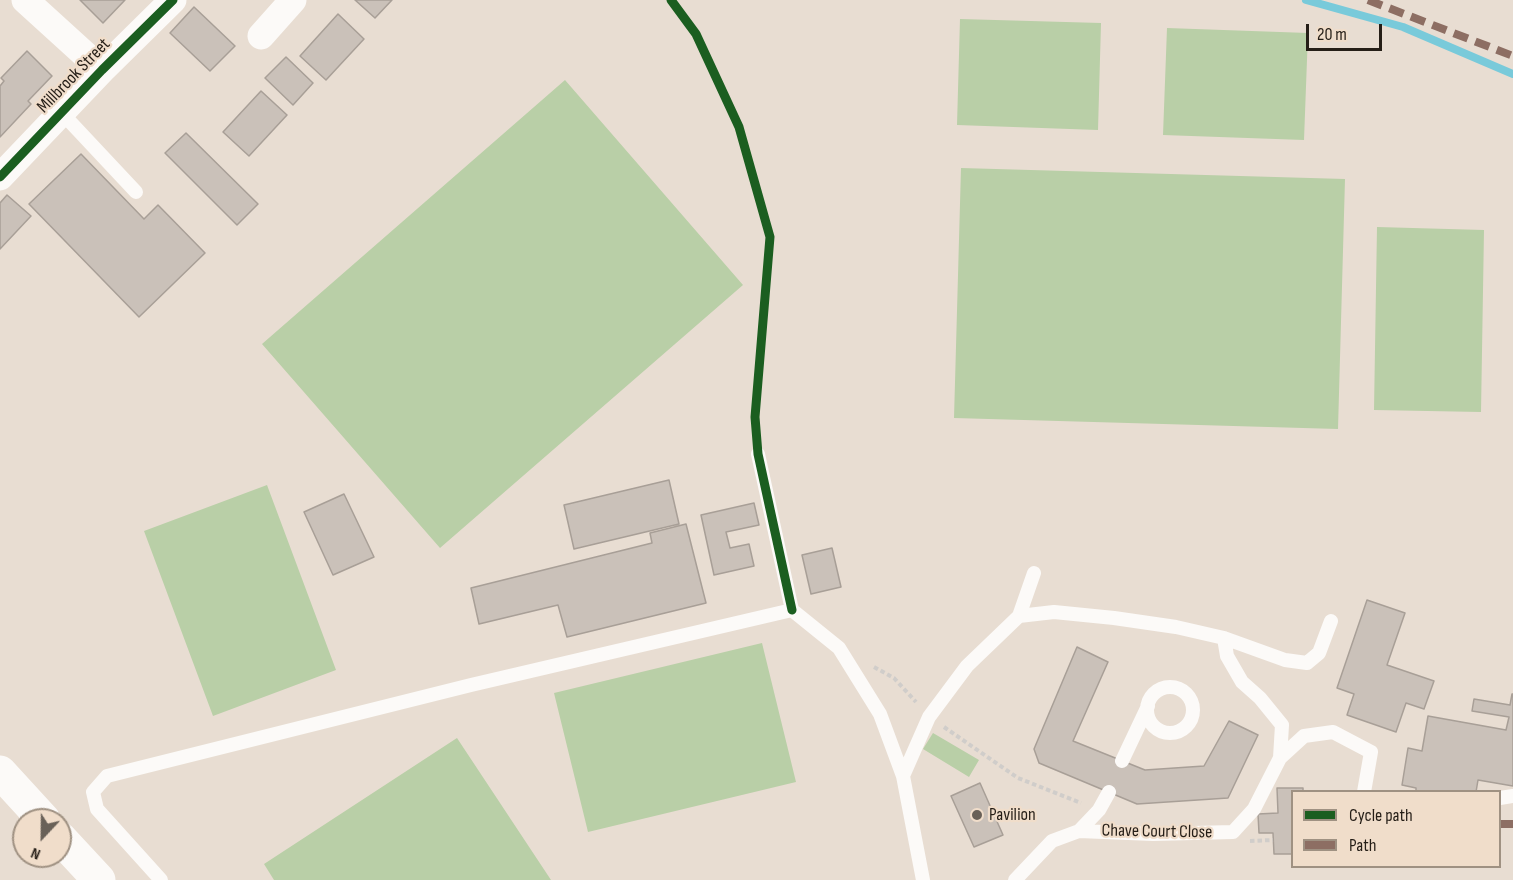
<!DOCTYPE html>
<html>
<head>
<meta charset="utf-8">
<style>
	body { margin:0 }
	#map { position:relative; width:1513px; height:880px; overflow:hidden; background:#e8ddd2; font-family:"Sofia Sans Condensed",sans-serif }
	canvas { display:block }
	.legend { position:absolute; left:1291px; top:790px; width:210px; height:78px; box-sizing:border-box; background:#f0ddca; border:2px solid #9f9182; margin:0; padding:8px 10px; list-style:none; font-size:18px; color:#251e17 }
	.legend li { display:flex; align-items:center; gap:12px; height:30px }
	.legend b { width:30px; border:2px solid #9f9182 }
	.north { position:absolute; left:12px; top:808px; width:60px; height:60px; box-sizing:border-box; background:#f0ddca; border:2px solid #9f9182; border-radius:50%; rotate:202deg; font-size:16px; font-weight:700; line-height:24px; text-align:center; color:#251e17 }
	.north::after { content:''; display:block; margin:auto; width:21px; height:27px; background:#696158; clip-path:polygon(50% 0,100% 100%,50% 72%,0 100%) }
	.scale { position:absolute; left:1306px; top:24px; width:76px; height:27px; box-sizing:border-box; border:3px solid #251e17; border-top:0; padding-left:8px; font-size:18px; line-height:21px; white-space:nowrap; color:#251e17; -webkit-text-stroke:4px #f0ddca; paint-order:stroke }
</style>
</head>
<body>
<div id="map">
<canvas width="1513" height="880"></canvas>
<ul class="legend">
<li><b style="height:8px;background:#1b5e20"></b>Cycle path</li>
<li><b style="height:8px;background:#8d6e63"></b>Path</li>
</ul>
<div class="north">N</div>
<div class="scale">20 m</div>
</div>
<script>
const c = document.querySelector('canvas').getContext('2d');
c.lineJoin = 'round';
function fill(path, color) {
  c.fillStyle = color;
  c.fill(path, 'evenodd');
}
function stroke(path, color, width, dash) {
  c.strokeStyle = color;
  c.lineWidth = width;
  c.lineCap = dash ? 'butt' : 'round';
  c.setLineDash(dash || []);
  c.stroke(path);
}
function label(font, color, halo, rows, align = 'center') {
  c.font = font + ' "Sofia Sans Condensed",sans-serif';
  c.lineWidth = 4.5;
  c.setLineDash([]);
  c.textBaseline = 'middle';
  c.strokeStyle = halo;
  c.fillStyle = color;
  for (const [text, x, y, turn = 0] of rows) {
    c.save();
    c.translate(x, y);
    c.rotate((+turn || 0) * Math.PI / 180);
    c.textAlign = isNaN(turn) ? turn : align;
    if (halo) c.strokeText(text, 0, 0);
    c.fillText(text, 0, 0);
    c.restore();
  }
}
const green = new Path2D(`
	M960 19 1101 23 1098 130 957 125Z
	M1167 28 1308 33 1304 140 1163 135Z
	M565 80 743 285 440 548 262 344Z
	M961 168 1345 179 1338 429 954 418Z
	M1377 227 1484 230 1481 412 1374 410Z
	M267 485 336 670 213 716 144 531Z
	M762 643 796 782 588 832 554 693Z
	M933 733 979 760 969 777 923 749Z
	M457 738 551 880H274L264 864Z`);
const stream = new Path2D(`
	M1306 0 1403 27 1513 74`);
const building = new Path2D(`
	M80 0H125L103 23Z
	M355 0H392L375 18Z
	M194 7 235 46 210 71 170 33Z
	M338 14 364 39 326 80 300 56Z
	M27 51 52 76 28 101 31 104 0 137V86L4 81 1 78Z
	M286 57 313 83 293 105 265 78Z
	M261 91 287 115 249 156 223 132Z
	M186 133 258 204 237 225 165 153Z
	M81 154 144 219 158 205 205 253 139 317 29 204Z
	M7 195 31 216 0 249V203Z
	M669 480 679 524 574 549 564 505Z
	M344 494 374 557 333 575 304 512Z
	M754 503 759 525 726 532 730 548 749 544 754 566 714 575 701 515Z
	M686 524 706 603 567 637 558 605 479 624 471 588 652 543 650 533Z
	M832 548 841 587 811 594 802 555Z
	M1367 600 1405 613 1387 665 1434 681 1424 709 1406 703 1396 732 1347 715 1354 694 1337 688Z
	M1077 647 1108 662 1073 741 1145 770 1204 766 1229 721 1258 735 1228 798 1137 804 1039 763 1034 749Z
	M1512 694H1513V786L1478 780 1476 792H1416V788L1402 785 1408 748 1422 751 1428 716 1506 730 1509 717 1472 711 1474 699 1510 705Z
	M980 783 1003 835 974 847 951 796Z
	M1277 788H1303V792H1292V854H1274L1273 833H1259L1258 814 1278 813Z`);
const path = new Path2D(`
	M874 667 894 678 916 702
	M944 727 1018 778 1081 803
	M1250 841 1273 840`);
const lane = new Path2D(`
	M61 112 136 192
	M758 454 792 610
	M1019 616 1054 612 1114 618 1176 627 1224 638 1285 660 1307 663 1319 653 1331 621
	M1147 710a23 23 0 1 1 46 0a23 23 0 1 1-46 0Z
	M1280 758 1304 736 1333 732 1371 752 1364 792
	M1122 761 1148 706
	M1500 798 1513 796
	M1079 831 1099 810 1109 792
	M161 880 97 809 93 792 107 776 471 685 792 610 839 648 880 714 903 776
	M923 880 903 776 929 717 967 666 1019 616 1034 573
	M1015 880 1052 841 1079 831 1153 834 1233 832 1254 809 1280 758 1282 725 1260 698 1242 682 1227 656 1224 638`);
const street = new Path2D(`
	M25 0 102 70
	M261 36 293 0
	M0 177 102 70 173 0`);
const highway = new Path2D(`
	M0 772 44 820
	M60 838 99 880`);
const quiet = new Path2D(`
	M1368 0 1513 56
	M1500 824H1513`);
const cycleway = new Path2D(`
	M671 0 696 34 739 127 770 237 755 417 758 454 792 610
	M0 177 102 70 173 0`);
const markers = [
	[977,815,6,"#696158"]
];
const streetNames = [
	["Millbrook Street",74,76,-46],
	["Chave Court Close",1157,832,1]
];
const poiNames = [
	["Pavilion",989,815]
];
fill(green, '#b9cfa7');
stroke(stream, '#79cada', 8);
fill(building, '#cac1b9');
stroke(building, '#a89f97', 1.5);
stroke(path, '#d0cdca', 4, [4.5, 3]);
stroke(lane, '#fcfaf8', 14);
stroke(street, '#fcfaf8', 27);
stroke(highway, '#fcfaf8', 33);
stroke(quiet, '#8d6e63', 8, [15, 8]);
stroke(cycleway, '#1b5e20', 9);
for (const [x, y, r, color] of markers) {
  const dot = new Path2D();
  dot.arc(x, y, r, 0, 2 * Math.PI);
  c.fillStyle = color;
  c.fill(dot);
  stroke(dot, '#f0ddca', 2);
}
label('18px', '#251e17', '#f0ddca', streetNames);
label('18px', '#251e17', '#f0ddca', poiNames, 'left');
</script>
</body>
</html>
